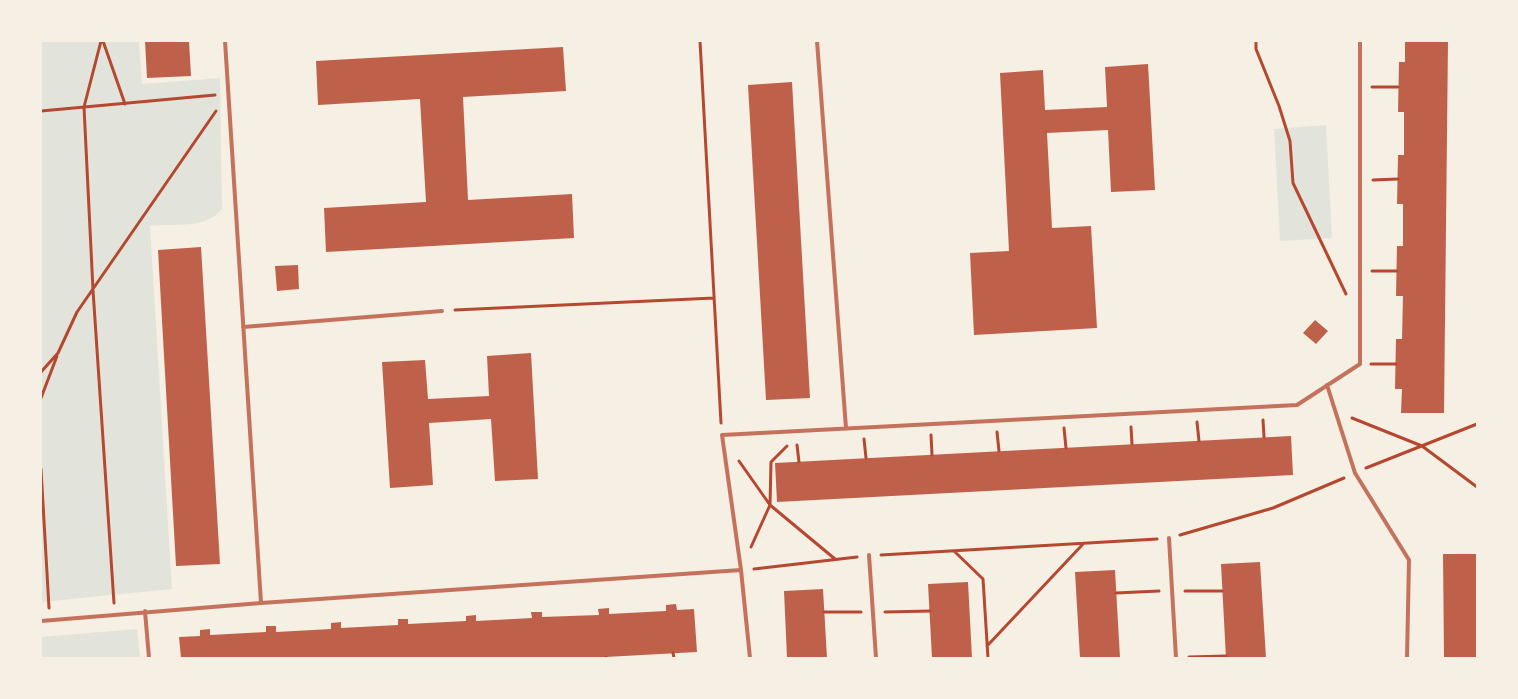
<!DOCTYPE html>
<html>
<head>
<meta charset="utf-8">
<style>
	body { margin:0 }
	#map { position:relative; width:1518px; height:699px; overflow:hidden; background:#f6efe4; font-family:"Nunito Sans",sans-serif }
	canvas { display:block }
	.frame { position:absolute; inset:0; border:42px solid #f6efe4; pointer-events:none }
</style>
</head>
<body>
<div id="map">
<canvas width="1518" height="699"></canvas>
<div class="frame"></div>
</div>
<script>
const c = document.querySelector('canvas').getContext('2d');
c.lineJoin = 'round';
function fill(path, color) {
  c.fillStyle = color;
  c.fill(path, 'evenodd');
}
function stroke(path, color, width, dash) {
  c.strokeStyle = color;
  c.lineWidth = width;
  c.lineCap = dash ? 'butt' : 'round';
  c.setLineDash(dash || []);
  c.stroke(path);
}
const green = new Path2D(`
	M41 41H139L142 84 220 78 222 209C205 230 175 223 150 226L172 589 41 602Z
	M1326 125 1332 238 1280 241 1274 129Z
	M137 629 140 658H41V637Z`);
const building = new Path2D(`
	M145 41H189L191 76 147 78Z
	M1405 41H1448L1444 413H1401L1402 389H1395L1396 339H1402L1403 296H1396L1397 246H1403V204H1397L1398 155H1404V112H1398L1399 62H1405Z
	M563 47 566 91 463 97 468 200 572 194 574 238 326 252 324 208 426 202 420 99 318 105 316 61Z
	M1148 64 1155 190 1111 192 1108 130 1047 133 1052 228 1091 226 1097 328 974 335 970 253 1009 251 1000 73 1043 70 1045 110 1107 107 1105 67Z
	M792 82 810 398 766 400 748 85Z
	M201 247 220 564 176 566 158 250Z
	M298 265 299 289 277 291 275 266Z
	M1315 320 1328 331 1316 344 1303 333Z
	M531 353 538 479 495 481 491 419 429 423 433 485 390 488 382 362 425 360 428 399 489 396 487 356Z
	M1291 436 1293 475 777 502 775 463Z
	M1443 554H1477V658H1444Z
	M1260 562 1266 658H1226L1221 564Z
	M1115 570 1120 658H1080L1075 572Z
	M968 582 972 658H932L928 584Z
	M823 589 827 658H787L784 591Z
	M676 604 677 610 694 609 697 652 587 658H181L179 637 200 636V630L210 629V635L266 632V626H276V632L331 629V623L341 622V628L398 625V619H408V624L466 621V616L476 615V621L532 618 531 612H542V617L599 615 598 609 609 608V614L666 611V605Z`);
const path = new Path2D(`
	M101 41 84 107 93 290 114 603
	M103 41 125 104
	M700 41 721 423
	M1256 41V49L1279 106 1290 141 1293 183 1346 294
	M1372 87H1398
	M41 111 215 95
	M1373 180 1398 179
	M1372 271H1397
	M455 310 714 298
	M1371 364H1396
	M41 372 58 353 77 312 216 111
	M41 398 57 356
	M1352 418 1422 446 1477 487
	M1263 420 1264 437
	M1197 422 1199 441
	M1131 427 1132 444
	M1064 428 1066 448
	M997 432 999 451
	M931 435 932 455
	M864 439 866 458
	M797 445 799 462
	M739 461 770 505 835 559
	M1366 468 1477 424
	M41 469 49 608
	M1180 535 1273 508 1344 478
	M751 547 770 505 771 462 787 446
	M954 551 983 579 988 658
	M881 555 1157 539
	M754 569 857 557
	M1185 591H1222
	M1116 593 1159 591
	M824 612H861
	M885 612 930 611
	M987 646 1084 543
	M673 653 674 658
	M606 657V658
	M1189 657 1226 656`);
const service = new Path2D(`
	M225 41 261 603
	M817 41 846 428
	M243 327 442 311
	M1327 385 1355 473 1409 560 1407 658
	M1169 538 1176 658
	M869 555 876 658
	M145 611 149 658
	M41 621 261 603 741 570
	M750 658 741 570 722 435 1297 405 1360 364V41`);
fill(green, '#e2e4dc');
fill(building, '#bf614a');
stroke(path, '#b5482f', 3);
stroke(service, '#c5725c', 4);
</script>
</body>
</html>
